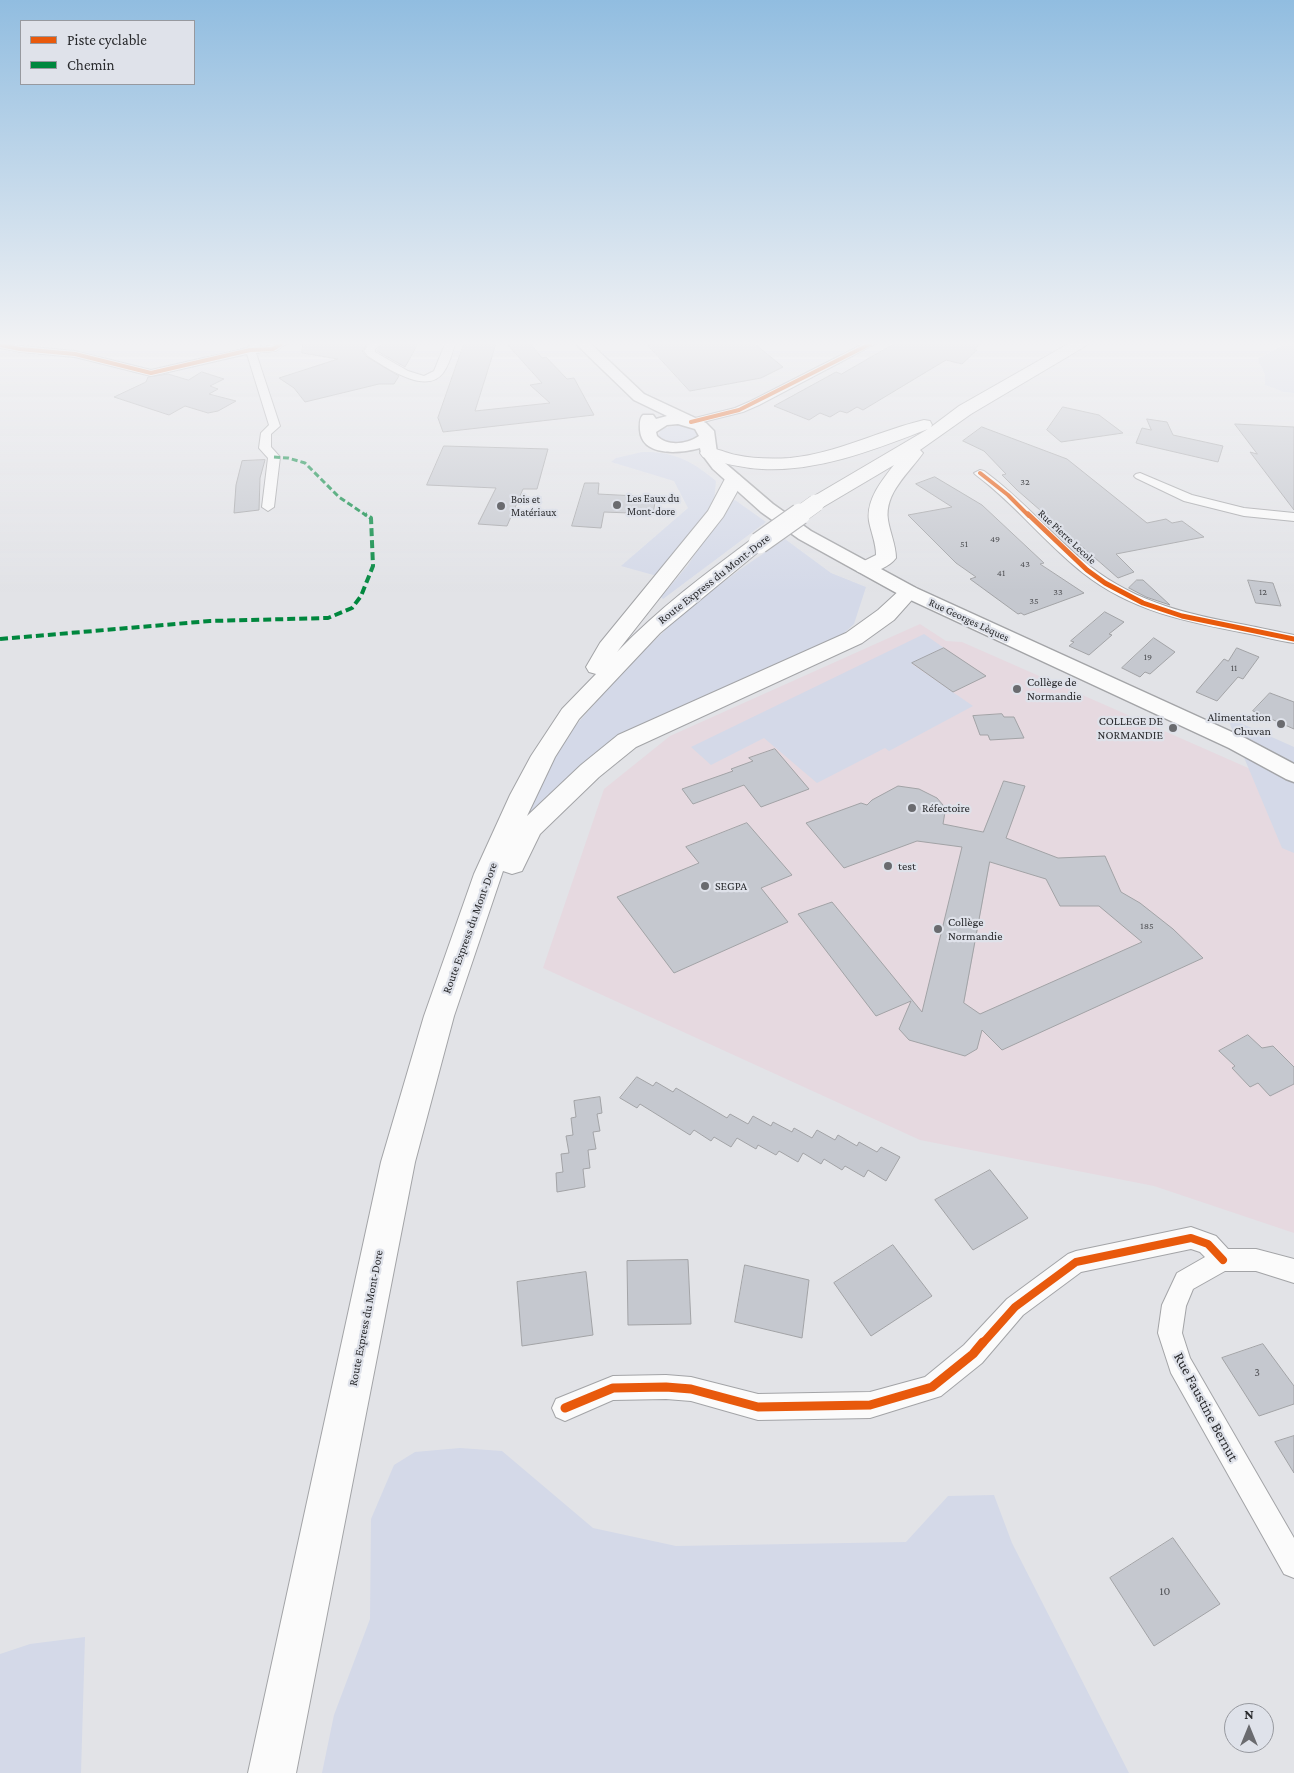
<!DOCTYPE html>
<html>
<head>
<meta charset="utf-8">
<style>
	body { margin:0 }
	#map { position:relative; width:1294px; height:1773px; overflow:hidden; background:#e2e3e7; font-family:"Crimson Pro",serif }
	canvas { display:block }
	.legend { position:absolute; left:20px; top:20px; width:175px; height:65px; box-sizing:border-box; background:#dfe2ea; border:1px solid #97999f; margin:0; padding:6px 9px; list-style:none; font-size:15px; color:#2a2b2e }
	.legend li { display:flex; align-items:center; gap:10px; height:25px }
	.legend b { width:25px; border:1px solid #97999f }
	.north { position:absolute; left:1224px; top:1703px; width:50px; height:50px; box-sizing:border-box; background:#dfe2ea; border:1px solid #97999f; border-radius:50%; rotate:0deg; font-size:14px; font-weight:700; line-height:20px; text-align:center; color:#2a2b2e }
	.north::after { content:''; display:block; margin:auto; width:18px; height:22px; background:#6a6b6f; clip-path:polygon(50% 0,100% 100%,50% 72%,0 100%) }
</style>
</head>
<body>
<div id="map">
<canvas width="1294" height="1773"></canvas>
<ul class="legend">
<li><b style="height:6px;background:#e8590c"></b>Piste cyclable</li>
<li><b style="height:6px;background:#00873e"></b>Chemin</li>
</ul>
<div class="north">N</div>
</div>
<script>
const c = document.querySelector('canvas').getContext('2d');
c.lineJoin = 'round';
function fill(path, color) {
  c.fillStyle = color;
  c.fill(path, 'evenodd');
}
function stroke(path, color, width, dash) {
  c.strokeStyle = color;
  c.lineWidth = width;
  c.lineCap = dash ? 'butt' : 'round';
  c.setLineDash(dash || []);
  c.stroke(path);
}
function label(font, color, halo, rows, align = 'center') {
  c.font = font + ' "Crimson Pro",serif';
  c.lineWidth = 4.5;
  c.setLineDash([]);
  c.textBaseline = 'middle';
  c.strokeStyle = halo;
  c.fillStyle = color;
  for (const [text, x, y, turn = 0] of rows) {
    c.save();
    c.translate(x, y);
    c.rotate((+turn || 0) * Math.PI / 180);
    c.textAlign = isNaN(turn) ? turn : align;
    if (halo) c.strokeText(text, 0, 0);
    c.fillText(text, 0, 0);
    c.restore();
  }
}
const education = new Path2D(`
	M920 624 946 641 962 642 1271 778 1294 794V1233L1154 1186 920 1140 543 968 604 789 670 736Z`);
const green = new Path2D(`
	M1281 344H1294V393L1284 392 1265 385V375L1258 359 1281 346Z
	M678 425 695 429 699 434V437C686 443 669 449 658 436L661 429Z
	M642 452C674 451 692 461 716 481L714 502 696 532 657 576 621 566 688 508 674 481 611 462 616 458Z
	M735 500 766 522 663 599 661 597 688 565 728 502Z
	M785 539 831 573 866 587 854 624 832 644 739 682 535 810 525 814 563 740 624 670 688 608 745 566Z
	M924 634 944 648 912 664 973 706 889 751 885 748 817 783 764 738 711 765 691 747Z
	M1227 717 1294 747V853L1282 848Z
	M460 1448 502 1451 593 1528 676 1546 906 1542 948 1496 994 1495 1012 1543 1129 1773H322L334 1715 370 1619 371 1519 394 1465 415 1452Z
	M85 1637 81 1773H0V1654L30 1644Z`);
const building = new Path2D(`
	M303 344H368L362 351 367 357 399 376 394 384H379L305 402 294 388 279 378 338 359 302 353Z
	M384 344H418L405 367 377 351Z
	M464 344H496L475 411 550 403 530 385 542 383 507 344H531L542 358 546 357 567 379 574 378 594 415 443 432 438 418Z
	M647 344H755L783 367 761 378 690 391Z
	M894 344H980L974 350H977L962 364 946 360 863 410 857 407 847 413 840 411 830 417 820 413 809 420 774 406 836 372 841 374Z
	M202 372 224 379 210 386 218 389 209 394 236 401 218 411 208 413 185 406 169 415 114 397 146 382 148 377 168 374 188 380Z
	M1063 407 1099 415 1123 433 1061 442 1047 430Z
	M1147 419 1167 422 1173 435 1223 446 1218 462 1136 443 1142 428 1151 430Z
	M1235 424 1294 427V510L1250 452 1257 454Z
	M982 427 1067 459 1147 523 1166 519 1172 523 1182 521 1204 537 1116 554 1134 572 1118 578 1017 490 1002 475 1006 474 984 451 963 441Z
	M444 446 548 449 537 489H523L507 526 478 524 496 488 427 485Z
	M265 460 260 478 259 510 234 513 236 485 242 461Z
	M935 477 982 505 1044 563 1040 564 1084 593 1024 615 1021 613 1018 614 970 579 976 577 956 563 908 515 952 507 916 484Z
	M585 483H599L598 494 656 497 653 514 604 512 601 528 572 526Z
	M1137 580H1143L1170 605 1146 597 1129 588Z
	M1248 580 1273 583 1281 606 1256 603Z
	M1105 612 1124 622 1109 634 1112 635 1089 655 1069 646 1074 642 1071 641Z
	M1154 638 1175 652 1150 674 1145 672 1140 677 1122 668Z
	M944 648 986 676 953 692 912 663Z
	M1237 648 1259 657 1243 679 1238 677 1217 701 1196 692 1224 659 1228 661Z
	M1270 693 1294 702V729L1253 711Z
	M1002 714 1004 717H1014L1024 738 990 740 988 735H980L973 716Z
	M775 749 809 789 761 807 744 785 693 804 682 789 733 771 731 769 753 761 749 758Z
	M1004 781 1025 786 1006 838 1058 858 1105 856 1121 892 1140 903 1173 929 1203 958 1002 1050 982 1030 977 1049 965 1056 909 1040 899 1029 911 1001 876 1016 798 914 832 902 922 1012 962 847 917 841 844 868 806 823 861 803 867 805 872 800 898 786 919 789 937 798 943 805 945 812 943 824 983 832ZM990 862 1046 879 1060 906H1099L1142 942 980 1014 964 1003Z
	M747 823 792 875 761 888 788 922 674 973 617 897 699 863 686 847Z
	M1248 1035 1262 1048 1273 1046 1294 1067V1084L1270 1096 1258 1083 1250 1087 1232 1068 1235 1066 1219 1051Z
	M637 1077 653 1086 656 1082 673 1092 676 1088 727 1118 730 1114 748 1124 753 1116 771 1126 773 1122 792 1132 794 1128 812 1138 817 1130 835 1140 838 1135 857 1146 859 1142 877 1152 881 1147 900 1157 886 1181 868 1170 864 1177 845 1166 842 1170 824 1159 821 1164 803 1153 798 1162 779 1151 776 1155 758 1145 756 1149 737 1138 731 1147 714 1137 711 1141 694 1130 690 1135 640 1104 637 1108 620 1098Z
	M600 1097 602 1113 597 1114 600 1131 593 1132 596 1149 588 1150 590 1168 583 1169 585 1187 557 1192 556 1173 563 1172 561 1154 569 1153 566 1136 573 1135 571 1118 576 1117 574 1101Z
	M990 1170 1028 1218 973 1250 935 1200Z
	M893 1245 932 1296 871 1336 834 1283Z
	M688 1260 691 1324 628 1325 627 1261Z
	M745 1265 809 1280 802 1338 735 1322Z
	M586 1272 593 1335 522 1346 517 1282Z
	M1263 1344 1294 1386V1404L1259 1416 1222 1358Z
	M1294 1436V1473L1275 1442Z
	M1173 1538 1220 1604 1154 1646 1110 1578Z`);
const minor = new Path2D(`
	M0 344 75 351 151 370 247 348 251 344H261L259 347 286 344 276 351 256 353 280 426 271 434V447L280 457 274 507 268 511 262 507 268 458 259 448 261 433 269 425 247 354 151 376 75 357 20 352 0 348Z
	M370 344H382L375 349V352L408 371 424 376 434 371 445 344H455C452 354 449 365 443 373 426 396 384 366 368 356L364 351Z
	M863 344H875L759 405 743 412 691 425 686 422 687 420 735 408 751 401Z
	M980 470 984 471C1023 499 1053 537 1091 567 1137 603 1190 615 1246 625 1262 628 1278 632 1294 635V643C1278 641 1262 636 1245 633 1187 622 1131 611 1083 573 1045 543 1015 504 976 475L974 473Z
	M1140 473 1192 495 1244 508 1294 513V521L1244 516 1184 501 1136 478 1134 476 1136 474Z
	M1191 1227 1216 1236 1228 1249H1256L1294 1259V1283L1256 1271H1225L1193 1289 1186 1306 1182 1333 1190 1358 1294 1538V1578L1284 1574 1171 1373 1158 1333 1162 1305 1177 1273 1205 1257 1200 1252 1191 1249 1081 1272 1023 1315 982 1363 941 1396 870 1418 758 1420 691 1401 666 1399 613 1400 565 1421 556 1417 552 1408 556 1399 613 1376 666 1375 691 1377 758 1394 870 1392 925 1377 964 1345 1007 1299 1068 1254 1076 1251Z`);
const secondary = new Path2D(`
	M576 344H591L644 394 706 423 714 431 717 453 725 463 773 504 811 531 916 588 1245 738 1294 764V782L1286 779 1229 748 902 596 799 539 761 512 713 469 701 453 700 448C682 453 642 458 640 430 640 425 639 419 643 415H653L656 419 667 416 634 400ZM678 424 695 429 699 436C687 444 668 447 657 436L656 432 667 425Z`);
const primary = new Path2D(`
	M1068 344H1087L1084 347 971 414 920 450 923 453C909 473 884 493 888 520 890 533 896 545 896 558 889 568 870 575 858 572L855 568 858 564 876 555C876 543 871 532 869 521 866 500 882 480 894 465L823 507 816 509 809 507 807 503 809 499 928 429C876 449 819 472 762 469 742 468 722 463 703 457L700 453 703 449C714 446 725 453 736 455 754 459 773 459 790 458 838 453 878 431 924 420L930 421 932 425 931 427 959 406Z
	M733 474 739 475 742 479 737 492 723 517 617 652C658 609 705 574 752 539L759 537 766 539 769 543 660 633 579 719 555 757 527 816 581 765 618 735 846 633 878 610 902 588 909 586 916 588 919 592 894 620 862 643 636 747 599 777 540 834 522 871 512 874 503 871 454 1016 415 1162 296 1773H248L381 1162 424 1016 474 874 510 795 531 756 562 709 596 674 589 672 586 667 600 643 708 511 727 475Z`);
const primaryBridgeFar1 = new Path2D(`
	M798 516 816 503`);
const primaryBridge = new Path2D(`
	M759 543 800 514`);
const quietFar1 = new Path2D(`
	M274 457 288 458 305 463 339 497 367 516`);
const quiet = new Path2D(`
	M0 639 210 621 328 618 352 608 361 596 373 566 371 518 365 514`);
const cyclewayFar3 = new Path2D(`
	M0 345 20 349 75 354 151 373 250 350 273 349 281 344
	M691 422 739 410 870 344
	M980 473 1008 495 1029 516`);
const cyclewayFar2 = new Path2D(`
	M1028 514 1087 570 1105 583 1143 603 1182 616 1294 639`);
const cyclewayFar1 = new Path2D(`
	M982 1344 1015 1307 1076 1262 1191 1238 1208 1244 1223 1260`);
const cycleway = new Path2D(`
	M565 1408 613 1388 666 1387 691 1389 758 1407 870 1405 932 1387 973 1354 983 1342`);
const markers = [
	[617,505,5,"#6a6b6f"],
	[501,506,5,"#6a6b6f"],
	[1017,689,5,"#6a6b6f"],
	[1281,724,5,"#6a6b6f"],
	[1173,728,5,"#6a6b6f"],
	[912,808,5,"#6a6b6f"],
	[888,866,5,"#6a6b6f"],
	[705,886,5,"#6a6b6f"],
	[938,929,5,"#6a6b6f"]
];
const numberNames = [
	["32",1025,482],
	["49",995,539],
	["51",964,544],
	["43",1025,564],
	["41",1001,573],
	["33",1058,592],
	["12",1263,592],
	["35",1034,601],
	["19",1148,657],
	["11",1234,668],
	["185",1147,926]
];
const farPoinames = [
	["Les Eaux du",627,499],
	["Mont-dore",627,512],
	["Bois et",511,500],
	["Matériaux",511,513]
];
const farStreetnames = [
	["Rue Pierre Lecole",1067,537,43],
	["Rue Georges Lèques",969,620,25]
];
const streetNames = [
	["Route Express du Mont-Dore",714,579,-38],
	["Route Express du Mont-Dore",470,928,-70],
	["Route Express du Mont-Dore",366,1318,-79]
];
const poiNames = [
	["Collège de",1027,682],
	["Normandie",1027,696],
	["Alimentation",1271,717,"right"],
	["Chuvan",1271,731,"right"],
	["COLLEGE DE",1163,721,"right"],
	["NORMANDIE",1163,735,"right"],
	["Réfectoire",922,808],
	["test",898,866],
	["SEGPA",715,886],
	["Collège",948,922],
	["Normandie",948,936]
];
const nearNumbernames = [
	["3",1257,1372],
	["10",1165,1591]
];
const nearStreetnames = [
	["Rue Faustine Bernut",1206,1407,62]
];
fill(education, '#e6d9e0');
fill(green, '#d4d9e8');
fill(building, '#c5c8cf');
stroke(building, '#a2a3a6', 1);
stroke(minor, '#a3a4a7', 2);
stroke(secondary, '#a3a4a7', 3);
stroke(primary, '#a3a4a7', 2);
fill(minor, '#fbfbfb');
fill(secondary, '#fbfbfb');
fill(primary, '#fbfbfb');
stroke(primaryBridgeFar1, '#a3a4a7', 18, []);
stroke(primaryBridge, '#a3a4a7', 23, []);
stroke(primaryBridgeFar1, '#fbfbfb', 17);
stroke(primaryBridge, '#fbfbfb', 21);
stroke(quietFar1, '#00873e', 3, [6, 3]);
stroke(quiet, '#00873e', 4, [8, 4]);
stroke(cyclewayFar3, '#e8590c', 4);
stroke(cyclewayFar2, '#e8590c', 5);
stroke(cyclewayFar1, '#e8590c', 8);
stroke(cycleway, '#e8590c', 9);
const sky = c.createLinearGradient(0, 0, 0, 592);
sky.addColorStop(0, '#91bde0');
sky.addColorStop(0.58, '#f2f2f4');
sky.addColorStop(1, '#f2f2f400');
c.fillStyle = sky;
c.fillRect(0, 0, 1294, 592);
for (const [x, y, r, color] of markers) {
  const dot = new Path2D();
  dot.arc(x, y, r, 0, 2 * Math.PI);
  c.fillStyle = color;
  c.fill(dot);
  stroke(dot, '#dfe2ea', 2);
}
label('10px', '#515256', null, numberNames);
label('11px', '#2a2b2e', '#dfe2ea', farPoinames, 'left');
label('11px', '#2a2b2e', '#dfe2ea', farStreetnames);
label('12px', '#2a2b2e', '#dfe2ea', streetNames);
label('12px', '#2a2b2e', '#dfe2ea', poiNames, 'left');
label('12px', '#515256', null, nearNumbernames);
label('15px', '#2a2b2e', '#dfe2ea', nearStreetnames);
</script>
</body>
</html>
